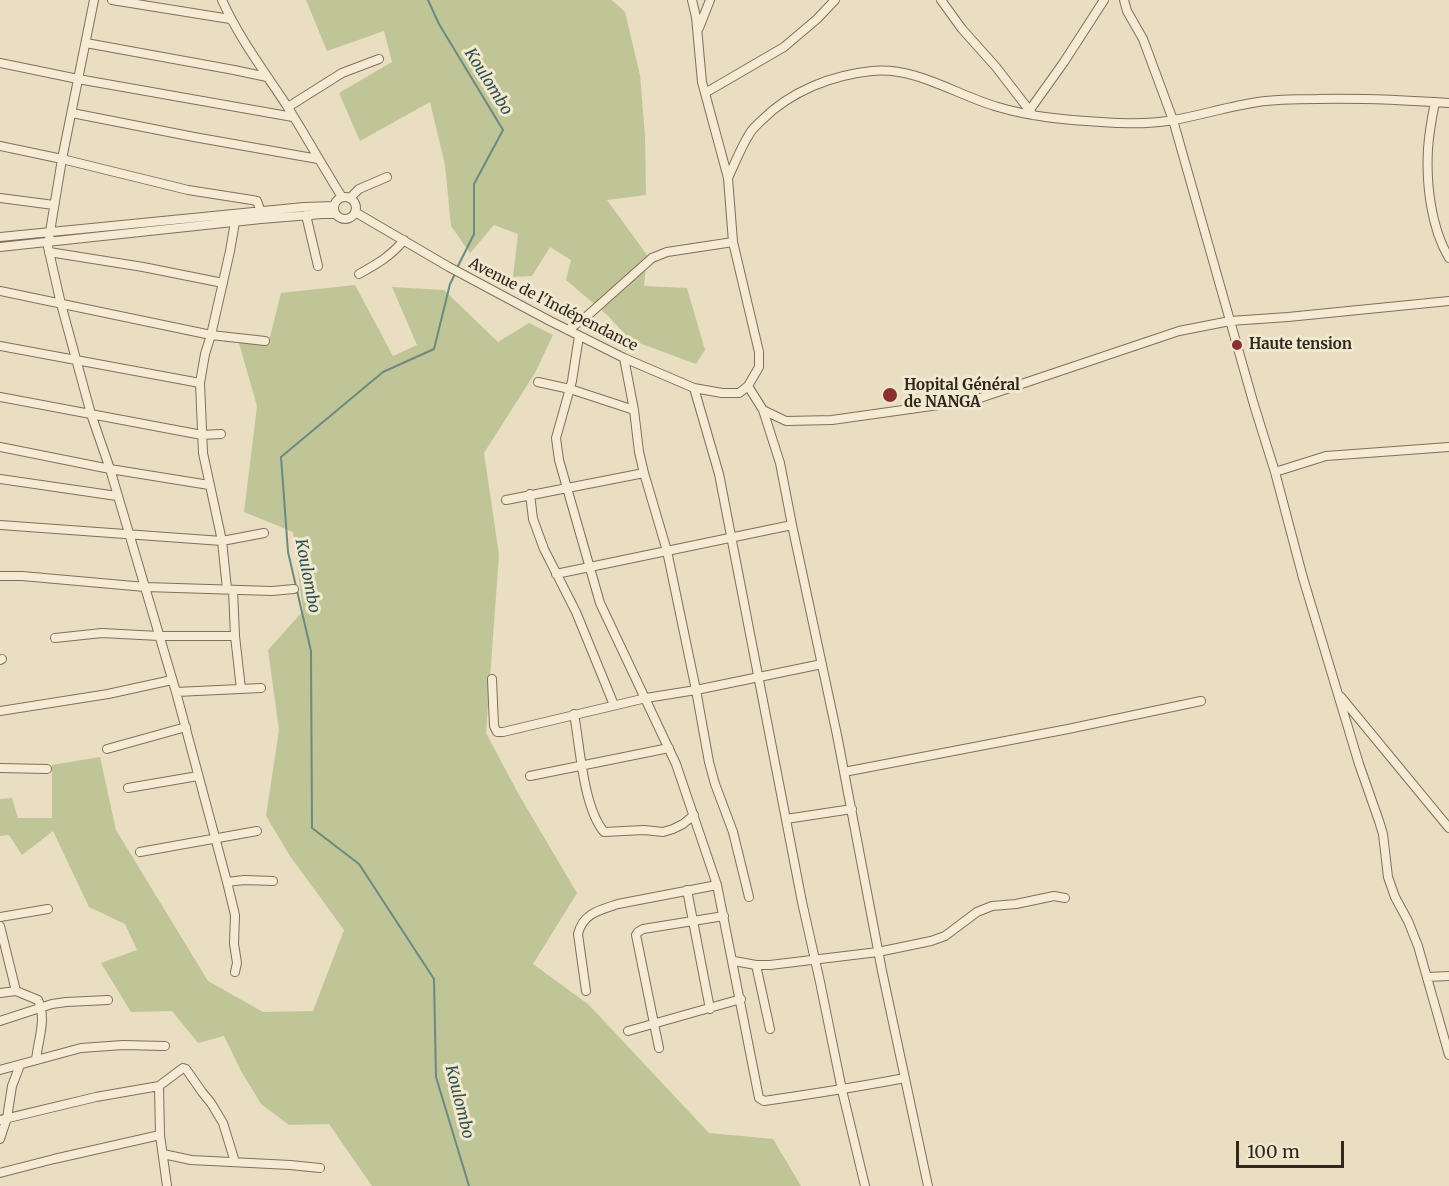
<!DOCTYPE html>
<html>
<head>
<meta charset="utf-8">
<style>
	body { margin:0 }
	#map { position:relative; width:1449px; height:1186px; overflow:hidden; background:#e9ddc2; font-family:Merriweather,serif }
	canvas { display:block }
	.scale { position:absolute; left:1236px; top:1141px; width:108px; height:27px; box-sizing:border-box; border:3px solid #32271e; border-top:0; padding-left:8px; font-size:18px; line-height:21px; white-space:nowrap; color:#32271e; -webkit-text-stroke:4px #f1e8d0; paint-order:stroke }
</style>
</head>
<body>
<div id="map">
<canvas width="1449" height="1186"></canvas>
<div class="scale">100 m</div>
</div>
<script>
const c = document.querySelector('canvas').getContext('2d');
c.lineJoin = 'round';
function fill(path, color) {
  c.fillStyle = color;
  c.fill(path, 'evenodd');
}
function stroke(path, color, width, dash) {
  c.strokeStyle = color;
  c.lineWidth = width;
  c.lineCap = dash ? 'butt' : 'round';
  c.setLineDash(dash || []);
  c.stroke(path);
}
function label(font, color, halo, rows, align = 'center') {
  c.font = font + ' Merriweather,serif';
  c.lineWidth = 6;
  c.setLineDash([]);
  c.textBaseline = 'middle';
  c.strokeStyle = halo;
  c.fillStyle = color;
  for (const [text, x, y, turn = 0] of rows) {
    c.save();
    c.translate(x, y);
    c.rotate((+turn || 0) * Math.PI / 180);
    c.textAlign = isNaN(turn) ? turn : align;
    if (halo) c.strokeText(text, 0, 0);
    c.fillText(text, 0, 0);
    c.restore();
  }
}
const green = new Path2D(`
	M306 0H612L625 12 640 75 645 136 646 195 607 200 647 255 644 286 687 288 705 350 696 364 631 340 606 314 566 280 571 260 550 247 532 276 513 277 518 234 494 225 470 253 451 226 445 165 430 102 360 141 339 93 392 62 384 31 327 51Z
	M355 285 393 356 417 345 392 287 444 290 498 342 529 323 553 335 535 373 484 453 499 555 486 733 519 795 577 893 533 964 588 1004 709 1133 773 1139 801 1186H372L329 1124 289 1125 261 1104 241 1071 224 1036 198 1043 172 1011 131 1012 101 963 137 950 125 924 89 907 53 831 22 855 9 835 0 836V799L12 798 18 818H52V765L100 757 116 830 208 981 263 1012 313 1011 344 930 290 856 266 816 279 730 268 650 303 611 293 532 244 512 257 406 237 336 270 337 281 293Z`);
const stream = new Path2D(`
	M428 0 439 24 503 130 474 184V234L457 268
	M455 274 450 284 434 349 383 372 281 457 288 552 311 651 312 828 359 864 434 979 436 1077 469 1186`);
const minor = new Path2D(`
	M94 0 62 159 50 232 48 247 61 304 91 414 110 469 176 692 227 882 235 915 234 944 237 963 235 972
	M112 0 230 19
	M222 0C239 38 264 71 287 106 306 136 323 167 342 197
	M941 0 962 29 996 67 1033 115
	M1124 0 1127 11 1143 39 1173 120 1254 405 1275 472 1303 578 1359 764 1379 821 1383 834 1388 877 1395 897 1408 921 1418 946 1449 1055
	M699 28 710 0
	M86 43 234 70 267 77
	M0 63 78 79 293 117
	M705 93 784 47 817 19 835 0
	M1435 102C1432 117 1429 133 1428 149 1426 184 1431 228 1449 258
	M288 107 342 73 379 59
	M1029 111 1064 62 1104 0
	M72 113 194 137 318 159
	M0 146 62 159 188 190 252 200 257 201 261 212
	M728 178C735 163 741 147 750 133 753 128 758 124 762 120 791 91 832 75 872 71 915 66 958 96 998 107 1031 117 1067 120 1101 122 1125 124 1150 124 1174 120 1202 115 1230 106 1258 102 1277 99 1298 99 1317 99 1361 98 1405 100 1449 103
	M334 208a11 11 0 1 1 22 0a11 11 0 1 1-22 0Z
	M0 198 54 205
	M350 198 359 189 387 177
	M355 212 449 267 550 321 624 358 694 388 722 393H739L748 386 759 367V352L733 242 728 178 702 82 696 17 692 0
	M306 215 318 266
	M0 237 304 207 334 206
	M0 247 261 219 322 214H335
	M49 252 143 267 223 283
	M359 274C377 264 391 256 404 240
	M0 291 211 335 265 341
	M568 330 587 316 652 258 667 252 733 242
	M579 336 572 381 556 438 559 460 600 603 676 764 717 885 759 1098 764 1101C812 1094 858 1087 905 1078
	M0 346 200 383
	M624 358 634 410 639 452 644 473 667 551 696 690 709 762 715 784 733 832 749 897
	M538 382 570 389 634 410
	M748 386 763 410 786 421 832 420 974 400 1179 331 1230 321 1288 317 1449 301
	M694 388 719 474 802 902 820 982 842 1090 865 1186
	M0 397 202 435 221 434
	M763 410 780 463 792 525 837 735 882 971 928 1186
	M0 447 110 469 209 485
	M1275 472 1326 456 1449 447
	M0 479 117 496
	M530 494 533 519 544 549 576 612 614 705
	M506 500 644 473
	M0 525 222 541 264 533
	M556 574 792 525
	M0 576H22L145 587 272 591 294 589
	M227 589 222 541 203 453 200 383 205 354 211 335 230 251 235 222
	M233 590 235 636 241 689
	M55 638 102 633 159 636H235
	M0 660 2 659
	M492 679 494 726 497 732H503L646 698 696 690 822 664
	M176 692 261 688
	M1341 697 1449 828
	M0 711 108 694 172 680
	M574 714C580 746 583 807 604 832L644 830 663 832 673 829 683 824 694 815
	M107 749 186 727
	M0 768 47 769
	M844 772 1068 729 1201 701
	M530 776 669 748
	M128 788 198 776
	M786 819 852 809
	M140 852 257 831
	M227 882 244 880 273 881
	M687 890 710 1009
	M0 917 48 909
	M0 926 16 991
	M734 961 756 965H770L878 952 931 941 945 936 977 912 992 906 1016 904 1054 896 1065 898
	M756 965 770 1029
	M1427 977 1449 976
	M586 991 578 934C583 913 600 910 618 904L717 885
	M0 993 16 991 38 1000C47 1019 38 1040 36 1060
	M0 1021 52 1004 66 1002 108 1000
	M628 1031 741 999
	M659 1048 636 935 638 932 643 929 724 916
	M0 1070 81 1048 123 1045 165 1046
	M0 1120 96 1097 159 1086
	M0 1139 7 1118 12 1086 20 1065
	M163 1154 191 1160 290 1165 320 1168
	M0 1173 54 1159 160 1135
	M167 1186 160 1135 159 1086 183 1068 186 1069 202 1092 211 1103 223 1123 235 1162`);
const markers = [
	[1237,345,6,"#893131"],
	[890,395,8,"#893131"]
];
const streetNames = [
	["Avenue de l'Indépendance",553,305,27]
];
const poiNames = [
	["Haute tension",1249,345],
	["Hopital Général",904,386],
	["de NANGA",904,403]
];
const waterNames = [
	["Koulombo",488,82,58],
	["Koulombo",307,576,79],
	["Koulombo",459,1102,76]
];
fill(green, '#c0c597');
stroke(stream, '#6c8982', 2);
stroke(minor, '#816f5b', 10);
stroke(minor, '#f5ebd4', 8);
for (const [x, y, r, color] of markers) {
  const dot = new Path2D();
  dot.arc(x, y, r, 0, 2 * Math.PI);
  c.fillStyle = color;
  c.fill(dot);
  stroke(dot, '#f1e8d0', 2);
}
label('15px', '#32271e', '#f1e8d0', streetNames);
label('bold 15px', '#32271e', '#f1e8d0', poiNames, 'left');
label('italic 16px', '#2e504e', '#f1e8d0', waterNames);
</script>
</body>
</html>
